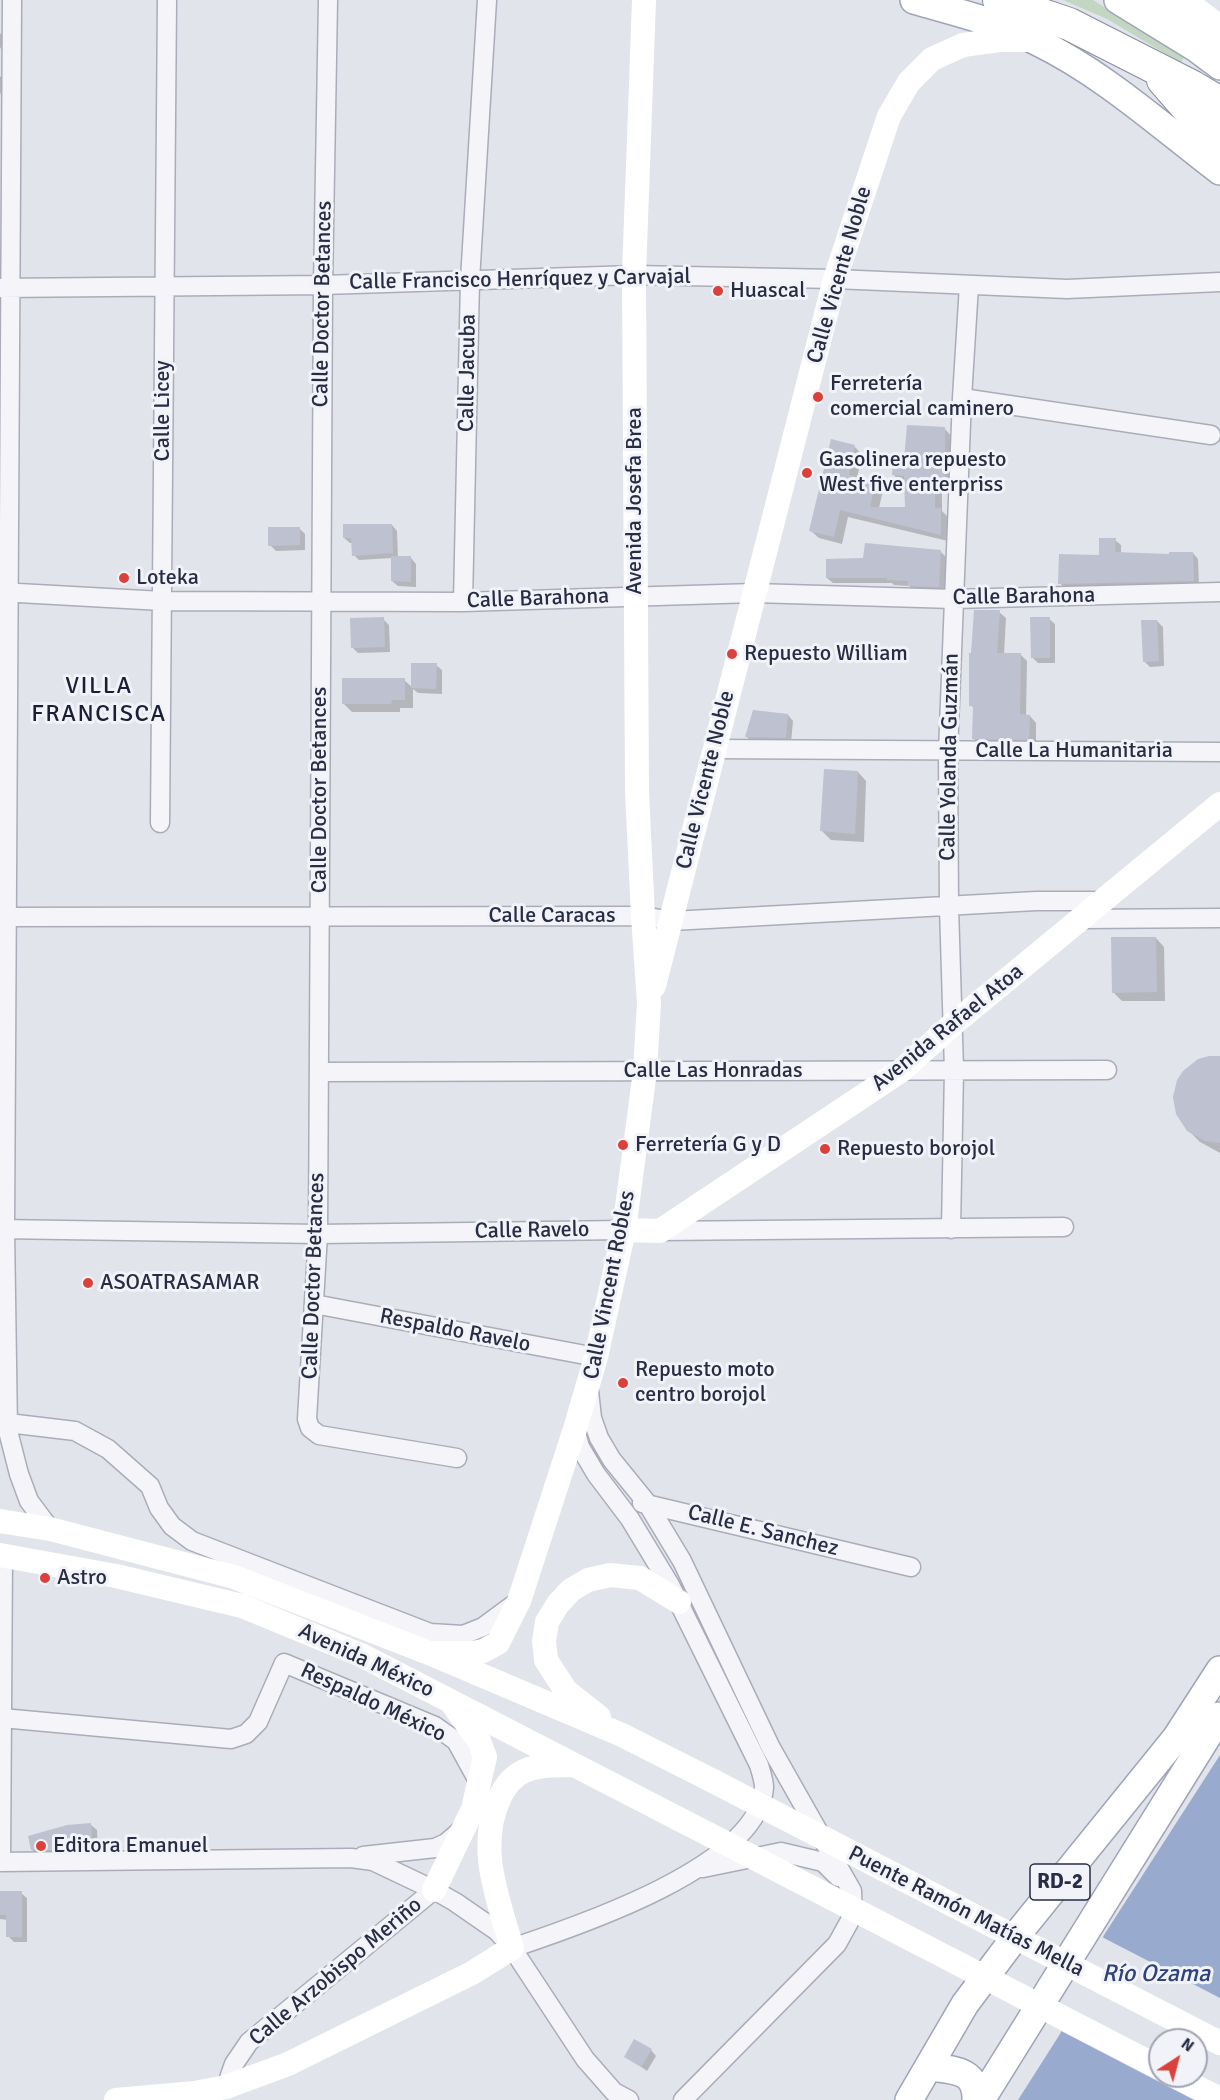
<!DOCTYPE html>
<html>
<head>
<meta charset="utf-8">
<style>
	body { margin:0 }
	#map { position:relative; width:1220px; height:2100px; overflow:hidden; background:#e1e4eb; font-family:Signika,sans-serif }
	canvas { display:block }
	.north { position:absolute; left:1148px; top:2028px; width:60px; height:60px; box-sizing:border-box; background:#f1f3f8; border:2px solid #a1a4b0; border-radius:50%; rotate:36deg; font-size:16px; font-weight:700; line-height:24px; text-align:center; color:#282d45 }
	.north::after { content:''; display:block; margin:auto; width:21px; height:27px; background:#db403b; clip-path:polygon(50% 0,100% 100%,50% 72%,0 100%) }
</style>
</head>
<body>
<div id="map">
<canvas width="1220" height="2100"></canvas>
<div class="north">N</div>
</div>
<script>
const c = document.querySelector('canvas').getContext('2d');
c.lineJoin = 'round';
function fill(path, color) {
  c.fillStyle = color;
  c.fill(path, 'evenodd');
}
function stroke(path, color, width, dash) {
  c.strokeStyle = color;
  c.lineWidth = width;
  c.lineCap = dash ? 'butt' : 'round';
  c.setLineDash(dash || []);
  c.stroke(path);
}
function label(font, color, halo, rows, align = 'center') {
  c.font = font + ' Signika,sans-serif';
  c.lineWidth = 6;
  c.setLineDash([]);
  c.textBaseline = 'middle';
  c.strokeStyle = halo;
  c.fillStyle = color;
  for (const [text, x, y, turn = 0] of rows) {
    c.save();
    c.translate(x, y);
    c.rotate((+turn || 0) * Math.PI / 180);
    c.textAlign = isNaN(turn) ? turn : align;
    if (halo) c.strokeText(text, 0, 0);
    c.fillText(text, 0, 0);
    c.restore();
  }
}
const green = new Path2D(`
	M1063 0H1093L1184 57 1181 63 1107 19Z`);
const water = new Path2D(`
	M1220 1755V2100H1018L1060 2034 1104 1935ZM1160 2040H1196V2076H1160Z`);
const pier = new Path2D(`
	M1100 1936 1220 1998V2100H1194L1059 2030ZM1160 2040H1196V2076H1160Z`);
const shadow = new Path2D(`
	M0 33 6 39 0 49Z
	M0 76 9 87 0 94Z
	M945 429 952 437V485L942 484V511L948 517V541L848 517 842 544 819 538 811 531 855 447 862 455 857 478 875 482 883 490 879 508 906 509V483H901L894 475 905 462Z
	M392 525 397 531 398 558H411L416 564V587L398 586 392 581V558L359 560 354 555 353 543H350L344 538Z
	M299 528 305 534V550L276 551 270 545Z
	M1115 540 1121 545V553L1171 556 1193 553 1198 559 1199 586 1065 589 1060 583 1100 557Z
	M940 551 946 557 945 592 915 591 909 586 894 585 892 583H833L827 578Z
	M999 612 1006 618 1004 654 1021 655 1027 661 1026 716H1030L1036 723V746L980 745 974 739V709L971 705Z
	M383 619 389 625 390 652 358 653 352 647Z
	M1049 619 1055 624V663H1038L1032 657Z
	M1157 621 1163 627 1164 666 1150 667 1144 661Z
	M436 665 442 670V694L418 693 413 689V708H400V712H352L343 703 404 680 412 687Z
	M788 715 793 721 791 743 752 742 747 737Z
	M858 772 866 781 864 842 831 840 822 831Z
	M1156 938 1164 947 1165 1001H1122L1113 992Z
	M1220 1058V1153L1200 1142 1188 1130Z
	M91 1825 97 1830 98 1855H38L32 1850Z
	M0 1893H21L27 1898V1942H14L8 1936V1920L0 1919Z
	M651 2050 656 2056 647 2071 626 2056Z`);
const building = new Path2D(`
	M907 425 945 427V478L935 477V508H941V535L840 510 834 537 809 531 831 439 855 445 849 475 876 481 870 507H905L904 476 892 475 893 460H904Z
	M343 524H392L393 553 352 556 351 538H343Z
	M268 527H300V545L268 546Z
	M1099 538H1116L1115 552 1169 554V552H1193L1194 581 1058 584 1059 554 1099 555Z
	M865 543 941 550 939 587 907 586 908 581 887 580V578H826V559L863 558Z
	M391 556H411V582L391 581Z
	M974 610H1000L997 653H1021L1020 714 1030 715 1029 740 972 739 973 706H969V653H971Z
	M384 617 385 647 351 648 350 618Z
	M1030 617H1050V658H1031Z
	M1141 620H1157L1159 661 1143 662Z
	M411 663H437L436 689 411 688Z
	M342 678H405V700H392L391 704H342Z
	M753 710 788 714 786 738 745 737Z
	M824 769 858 771 855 834 820 831Z
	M1111 937H1156L1157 992 1112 993Z
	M1209 1056H1220V1143L1205 1141 1187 1131 1176 1114 1173 1097 1177 1080 1183 1071 1198 1059Z
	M91 1823 93 1850H31L28 1836 67 1825Z
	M0 1891H22V1937H6V1915H0Z
	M634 2039 652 2049 641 2067 624 2057Z`);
const minor = new Path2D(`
	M12 0 5 1229 8 1431 19 1474 29 1501 50 1529
	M328 0 323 285 318 1234 307 1419 310 1428 319 1435 457 1458
	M0 288 323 285 634 275 835 279 1067 289 1220 282
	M962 398 1211 435
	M0 592 162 601 463 602 754 593 954 599 1220 592
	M463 602 470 280 487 0
	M713 749 1220 752
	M160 823 167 0
	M0 917 643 916 672 921 1036 901H1103
	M1080 919 1220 918
	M319 1072 1107 1070
	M0 1229 318 1234 624 1230
	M951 1229 954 1070 949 907 948 752 962 398 969 285
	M660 1231 1064 1227
	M314 1304 596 1357
	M589 1391 592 1418 599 1438 612 1460 647 1503 682 1561 771 1748 852 1891 853 1915 837 1944 683 2100
	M8 1423 75 1431 108 1449 150 1486 159 1508 172 1526 192 1541 430 1633 463 1635 483 1627 517 1602
	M642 1503 911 1567
	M2 1718 231 1739 246 1734 258 1722 284 1663 435 1726 456 1741 478 1781
	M363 1856 435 1848 446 1843 461 1830
	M0 1862 351 1858 373 1861 434 1890 455 1902 497 1931 512 1948 585 2059 614 2092 629 2100
	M1 1862 3 1556
	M703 1868 781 1852 823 1862 838 1877
	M512 1948C575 1927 760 1866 764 1787 764 1781 761 1772 759 1765L670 1585 630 1519 596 1474 580 1447 575 1429
	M226 2087 234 2064 249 2042 434 1890`);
const secondary = new Path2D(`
	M1184 0 1220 27
	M654 986 835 279 889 116 909 82 932 59 963 45 999 40H1030
	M624 1230 660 1231 902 1070 952 1025 1220 804
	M0 1521 50 1529 234 1577 429 1653 622 1735 713 1781
	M0 1555 116 1576 242 1606 361 1655 708 1834
	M429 1653H472L483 1651 498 1643 519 1601 575 1429 596 1357 624 1230 645 1071 649 1003 643 916 637 792 634 275 644 0
	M599 1717 566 1691 546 1660 544 1641 547 1622 558 1604 571 1590 588 1580 610 1575 640 1578 679 1602
	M434 1890 473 1809 485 1757 479 1741 452 1703
	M1175 2076 1220 2099
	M116 2100 195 2093 226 2087 288 2064 472 1973 512 1948C498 1899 476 1846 500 1797 506 1785 512 1777 524 1771 540 1764 558 1766 574 1765`);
const primary = new Path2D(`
	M914 0C955 12 998 22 1036 41 1104 74 1161 126 1220 171
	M1118 0 1196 48 1220 66
	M929 2067C953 2070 977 2069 976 2100
	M909 2100 965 2004 1019 1932 1176 1738 1220 1670
	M981 2100 1220 1716`);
const motorway = new Path2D(`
	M999 0 1069 24 1193 87 1220 103
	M1156 0 1220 49
	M1163 80 1190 111 1220 140`);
const secondaryBridge = new Path2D(`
	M713 1781 1220 2043
	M708 1834 1160 2068`);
const markers = [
	[718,291,6,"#db403b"],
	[818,397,6,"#db403b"],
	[807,473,6,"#db403b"],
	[124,578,6,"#db403b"],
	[732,654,6,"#db403b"],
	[623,1145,6,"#db403b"],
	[825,1149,6,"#db403b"],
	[88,1283,6,"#db403b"],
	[623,1383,6,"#db403b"],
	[45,1578,6,"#db403b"],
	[41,1846,6,"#db403b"]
];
const shields = [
	[1060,1882,60]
];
const shieldNames = [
	["RD-2",1060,1882]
];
const streetNames = [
	["Calle Vicente Noble",840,275,-74],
	["Calle Francisco Henríquez y Carvajal",520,280,-1],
	["Calle Doctor Betances",323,304,-89],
	["Calle Jacuba",468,373,-89],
	["Calle Licey",163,411,-90],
	["Avenida Josefa Brea",635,501,-90],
	["Calle Barahona",1024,597,-1],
	["Calle Barahona",538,599,-2],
	["Calle La Humanitaria",1074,751],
	["Calle Yolanda Guzmán",950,757,-89],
	["Calle Vicente Noble",706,780,-76],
	["Calle Doctor Betances",320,790,-90],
	["Calle Caracas",552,916],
	["Avenida Rafael Atoa",948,1028,-39],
	["Calle Las Honradas",713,1071],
	["Calle Ravelo",532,1231,-1],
	["Calle Doctor Betances",314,1276,-88],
	["Calle Vincent Robles",610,1285,-79],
	["Respaldo Ravelo",455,1331,11],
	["Calle E. Sanchez",763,1531,14],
	["Avenida México",366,1661,25],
	["Respaldo México",373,1703,25],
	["Puente Ramón Matías Mella",966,1912,27],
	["Calle Arzobispo Meriño",336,1972,-40]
];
const poiNames = [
	["Huascal",730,291],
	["Ferretería",830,384],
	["comercial caminero",830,409],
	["Gasolinera repuesto",819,460],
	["West five enterpriss",819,485],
	["Loteka",136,578],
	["Repuesto William",744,654],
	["Ferretería G y D",635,1145],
	["Repuesto borojol",837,1149],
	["ASOATRASAMAR",100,1283],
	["Repuesto moto",635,1370],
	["centro borojol",635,1395],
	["Astro",57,1578],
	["Editora Emanuel",53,1846]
];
const neighbourhoodNames = [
	["VILLA",99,687],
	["FRANCISCA",99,715]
];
const waterNames = [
	["Río Ozama",1156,1975]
];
fill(green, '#c3d6c2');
fill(water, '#99aacf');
fill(pier, '#e1e4eb');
fill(shadow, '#0003');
fill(building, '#bec1cf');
stroke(minor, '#aaadb9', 21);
stroke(primary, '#9fa5b8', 30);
stroke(motorway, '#878da3', 34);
stroke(minor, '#f5f5f9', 18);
stroke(secondary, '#fff', 24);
stroke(primary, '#fff', 27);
stroke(motorway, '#fff', 32);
stroke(secondaryBridge, '#fff', 24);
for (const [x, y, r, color] of markers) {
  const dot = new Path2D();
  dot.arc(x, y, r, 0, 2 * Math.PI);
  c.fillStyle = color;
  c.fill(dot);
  stroke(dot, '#f1f3f8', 2);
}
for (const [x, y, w] of shields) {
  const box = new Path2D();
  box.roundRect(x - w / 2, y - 18, w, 36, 4.5);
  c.fillStyle = '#f1f3f8';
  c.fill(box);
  stroke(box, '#282d45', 1.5);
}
label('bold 21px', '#282d45', null, shieldNames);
label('22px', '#282d45', '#f1f3f8', streetNames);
label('22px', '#282d45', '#f1f3f8', poiNames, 'left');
c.letterSpacing = '1.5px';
label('24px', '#1a1e36', '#f1f3f8', neighbourhoodNames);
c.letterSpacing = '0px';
label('italic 24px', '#2e437d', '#f1f3f8', waterNames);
</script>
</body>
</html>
